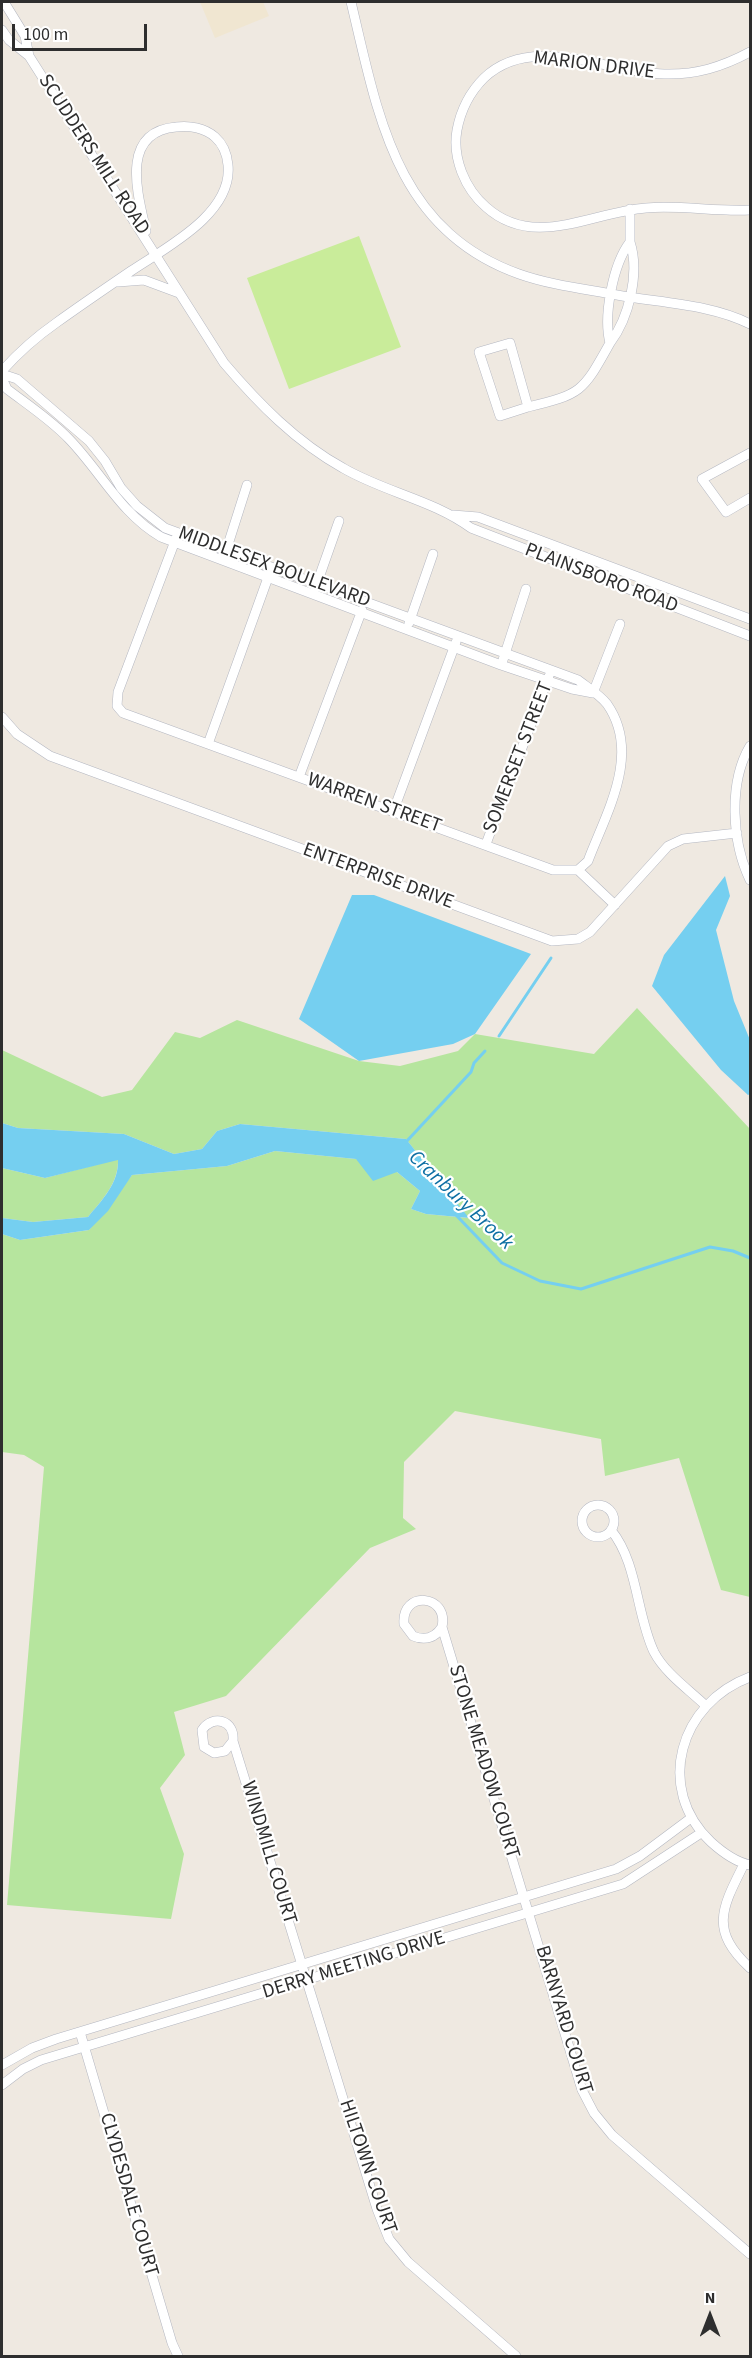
<!DOCTYPE html>
<html>
<head>
<meta charset="utf-8">
<style>
	body { margin:0 }
	#map { position:relative; width:752px; height:2358px; overflow:hidden; background:#efe9e1; font-family:"Source Sans 3",sans-serif }
	canvas { display:block }
	.frame { position:absolute; inset:0; border:3px solid #2e2e2e; pointer-events:none }
	.north { position:absolute; left:680px; top:2286px; width:60px; height:60px; -webkit-text-stroke:4px #fff; paint-order:stroke; rotate:0deg; font-size:16px; font-weight:700; line-height:24px; text-align:center; color:#2e2e2e }
	.north::after { content:''; display:block; margin:auto; width:21px; height:27px; background:#2e2e2e; clip-path:polygon(50% 0,100% 100%,50% 72%,0 100%) }
	.scale { position:absolute; left:12px; top:24px; width:135px; height:27px; box-sizing:border-box; border:3px solid #2e2e2e; border-top:0; padding-left:8px; font-size:18px; line-height:21px; white-space:nowrap; color:#2e2e2e; -webkit-text-stroke:4px #fff; paint-order:stroke }
</style>
</head>
<body>
<div id="map">
<canvas width="752" height="2358"></canvas>
<div class="frame"></div>
<div class="north">N</div>
<div class="scale">100 m</div>
</div>
<script>
const c = document.querySelector('canvas').getContext('2d');
c.lineJoin = 'round';
function fill(path, color) {
  c.fillStyle = color;
  c.fill(path, 'evenodd');
}
function stroke(path, color, width, dash) {
  c.strokeStyle = color;
  c.lineWidth = width;
  c.lineCap = dash ? 'butt' : 'round';
  c.setLineDash(dash || []);
  c.stroke(path);
}
function label(font, color, halo, rows, align = 'center') {
  c.font = font + ' "Source Sans 3",sans-serif';
  c.lineWidth = 4.5;
  c.setLineDash([]);
  c.textBaseline = 'middle';
  c.strokeStyle = halo;
  c.fillStyle = color;
  for (const [text, x, y, turn = 0] of rows) {
    c.save();
    c.translate(x, y);
    c.rotate((+turn || 0) * Math.PI / 180);
    c.textAlign = isNaN(turn) ? turn : align;
    if (halo) c.strokeText(text, 0, 0);
    c.fillText(text, 0, 0);
    c.restore();
  }
}
const education = new Path2D(`
	M200 2H263L269 16 215 38Z`);
const green = new Path2D(`
	M637 1008 750 1129V1597L721 1590 679 1458 605 1476 601 1439 455 1411 404 1462 403 1518 416 1529 370 1548 226 1696 174 1712 185 1755 160 1788 184 1854 171 1919 7 1905 44 1467 24 1455 2 1452V1234L20 1240 89 1230 132 1175 227 1166 275 1151 356 1159 397 1172 420 1191 411 1209 426 1214 468 1218 406 1139 240 1124 217 1131 202 1149 174 1154 124 1134 18 1128 2 1123V1050L102 1097 132 1090 175 1032 200 1038 237 1020 359 1061 400 1066 458 1051 475 1034 594 1054Z
	M118 1159C119 1183 102 1200 88 1217L33 1222 2 1218V1168L45 1178Z`);
const pitch = new Path2D(`
	M359 236 401 347 289 389 247 278Z`);
const water = new Path2D(`
	M725 876 730 896 716 930 734 1001 750 1040V1094L748 1095 721 1070 652 986 664 955Z
	M352 895H374L531 954 475 1034 453 1044 359 1061 299 1019Z
	M2 1123 18 1128 124 1134 174 1154 202 1149 217 1131 240 1124 406 1139 469 1218 426 1214 411 1209 420 1191 397 1172 373 1181 356 1159 275 1151 227 1166 132 1175 108 1211 89 1230 20 1240 2 1234V1218L33 1222 88 1217C102 1200 119 1183 118 1160L45 1178 2 1168Z`);
const stream = new Path2D(`
	M499 1036 551 958
	M406 1142 471 1072 474 1063 485 1051
	M456 1215 502 1263 540 1281 581 1289 710 1247 733 1251 750 1258`);
const minor = new Path2D(`
	M4 2 25 36 29 56
	M351 2C378 114 395 230 519 274 550 285 585 289 617 295 661 303 710 304 750 324
	M2 30 9 40 29 56 224 363C258 403 296 442 343 468 384 492 433 500 471 528L750 636
	M750 52C722 67 696 75 664 74 607 73 532 32 484 78 469 93 461 109 457 130 452 158 465 189 486 207 534 250 591 212 646 208 681 205 716 212 750 210
	M630 242C640 273 629 318 610 343 603 316 613 264 630 242Z
	M630 242V209
	M118 282 144 280 179 293
	M510 343 528 407 500 416 479 352Z
	M2 371C18 353 36 337 56 323 81 305 106 288 131 271 165 248 233 214 228 165 227 154 223 144 215 137 205 128 189 125 176 127 119 132 138 195 146 231
	M2 374 17 379 89 441 105 461 121 488 137 506 165 528 578 680C587 687 600 695 607 704 642 754 606 813 588 861L578 870
	M2 378 7 389C28 405 51 420 69 439 101 472 121 514 161 537L501 665 572 689 593 693
	M528 407C583 394 583 391 610 343
	M750 453 702 479 726 512 750 498
	M453 515 478 517 750 619
	M178 533 118 692 117 706 123 713 553 870H578L615 905
	M225 554 247 485
	M315 589 339 521
	M409 623 433 554
	M503 660 526 589
	M593 693 620 624
	M2 717 17 734 50 756 552 941 578 939 590 932 668 846 683 839 737 833
	M208 744 270 572
	M750 746C728 783 732 843 750 880
	M299 777 362 610
	M393 812 456 642
	M486 844 549 676
	M582 1521a16 16 0 1 1 32 0a16 16 0 1 1-32 0Z
	M611 1530C638 1563 636 1614 654 1652 665 1673 688 1689 705 1705
	M442 1627C435 1638 425 1641 413 1636L404 1624C401 1590 449 1594 442 1627L582 2090 594 2113 612 2135 750 2254
	M750 1677C680 1703 654 1788 711 1842 722 1852 736 1862 750 1865
	M233 1741 225 1751 214 1753 204 1747 202 1730C213 1714 235 1720 233 1741L377 2209 389 2239 408 2262 516 2356
	M744 1864C722 1908 709 1930 750 1968
	M80 2032 172 2343 178 2356
	M2 2065 32 2048 56 2039 616 1869 640 1856 691 1818
	M2 2085 23 2069 41 2060 623 1884 701 1833`);
const streetNames = [
	["MARION DRIVE",594,66,7],
	["SCUDDERS MILL ROAD",93,155,57],
	["MIDDLESEX BOULEVARD",274,568,20],
	["PLAINSBORO ROAD",601,579,21],
	["SOMERSET STREET",519,758,-69],
	["WARREN STREET",374,804,20],
	["ENTERPRISE DRIVE",378,877,20],
	["STONE MEADOW COURT",483,1762,73],
	["WINDMILL COURT",268,1853,73],
	["DERRY MEETING DRIVE",354,1966,-17],
	["BARNYARD COURT",563,2020,73],
	["HILTOWN COURT",367,2167,71],
	["CLYDESDALE COURT",128,2195,74]
];
const waterNames = [
	["Cranbury Brook",460,1201,43]
];
fill(education, '#f0e6d1');
fill(green, '#b6e59e');
fill(pitch, '#c9ec9a');
fill(water, '#75cff0');
stroke(stream, '#75cff0', 3);
stroke(minor, '#b4b7c1', 10);
stroke(minor, '#fff', 9);
label('20px', '#2e2e2e', '#fff', streetNames);
label('italic 21px', '#0d6fa3', '#fff', waterNames);
</script>
</body>
</html>
